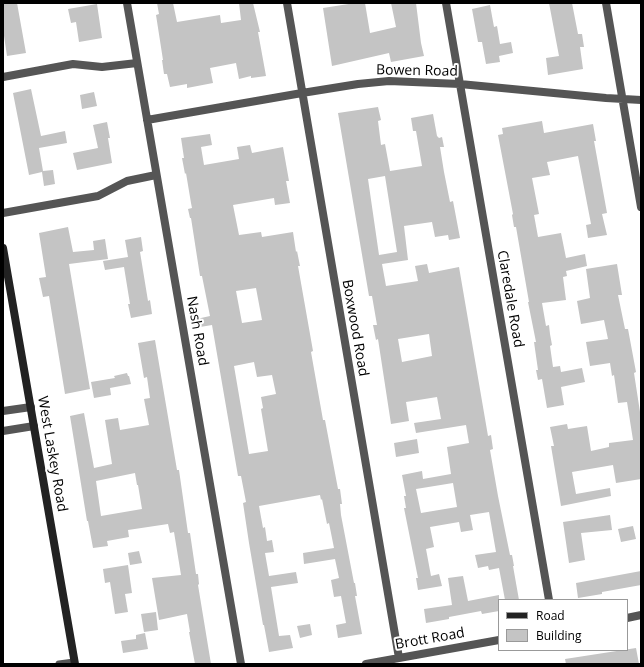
<!DOCTYPE html>
<html>
<head>
<meta charset="utf-8">
<style>
	body { margin:0 }
	#map { position:relative; width:644px; height:667px; overflow:hidden; background:#fff; font-family:"Open Sans",sans-serif }
	canvas { display:block }
	.frame { position:absolute; inset:0; border:4px solid #000; pointer-events:none }
	.legend { position:absolute; left:498px; top:599px; width:130px; height:52px; box-sizing:border-box; background:#fff; border:1px solid #999; margin:0; padding:5px 7px; list-style:none; font-size:12px; color:#000 }
	.legend li { display:flex; align-items:center; gap:8px; height:20px }
	.legend b { width:20px; border:1px solid #999 }
</style>
</head>
<body>
<div id="map">
<canvas width="644" height="667"></canvas>
<div class="frame"></div>
<ul class="legend">
<li><b style="height:5px;background:#222"></b>Road</li>
<li><b style="height:11px;background:#c4c4c4"></b>Building</li>
</ul>
</div>
<script>
const c = document.querySelector('canvas').getContext('2d');
c.lineJoin = 'round';
function fill(path, color) {
  c.fillStyle = color;
  c.fill(path, 'evenodd');
}
function stroke(path, color, width, dash) {
  c.strokeStyle = color;
  c.lineWidth = width;
  c.lineCap = dash ? 'butt' : 'round';
  c.setLineDash(dash || []);
  c.stroke(path);
}
function label(font, color, halo, rows, align = 'center') {
  c.font = font + ' "Open Sans",sans-serif';
  c.lineWidth = 4;
  c.setLineDash([]);
  c.textBaseline = 'middle';
  c.strokeStyle = halo;
  c.fillStyle = color;
  for (const [text, x, y, turn = 0] of rows) {
    c.save();
    c.translate(x, y);
    c.rotate((+turn || 0) * Math.PI / 180);
    c.textAlign = isNaN(turn) ? turn : align;
    if (halo) c.strokeText(text, 0, 0);
    c.fillText(text, 0, 0);
    c.restore();
  }
}
const building = new Path2D(`
	M3 3H17L26 53 7 56 3 29Z
	M157 3H173L177 22 220 15 221 23 241 20 239 3H253L260 32H258L266 76 251 78V76L239 79 236 63 210 68 213 83 187 88V84L170 87 167 74H164L162 60H163L156 15 159 14Z
	M355 3H365L370 33 396 27 391 3H416L421 43 424 56 391 62 389 53 332 66 323 8Z
	M549 3H572L578 34H582L584 47H580L583 69 548 75 546 58 559 56Z
	M97 4 102 38 79 42 76 22 71 23 68 9Z
	M490 5 494 27 497 26 500 44 511 42 513 53 499 56 500 62 486 64 482 42H478L472 9Z
	M31 89 41 136 65 131 67 143 39 148 43 171 53 170 55 184 44 186 42 172 29 175 13 93Z
	M94 92 97 106 82 109 80 95Z
	M378 107 381 120 378 121 381 145 385 144 390 171 422 166 416 131H413L411 118 433 114 437 136 439 138 442 137 444 147H440L444 172 450 202 453 201 460 238 449 240 448 235 435 237 432 222 404 226 408 260 382 264 386 286 418 281 415 266 427 264 429 273 459 267 488 436 491 435 493 449 490 450 498 496 510 555H512L514 566H513L519 600H505L499 568 489 570 488 566 478 568 475 555 496 552 489 512 470 515 473 530 461 532 459 522 430 527 434 547 426 549 431 576 439 574 442 586 418 590 416 578H418L404 508H406L404 496H406L402 475 422 471 423 479 451 474 447 447 469 443 466 425 416 433 414 423 441 419 437 397 406 402 409 421 391 424 378 339 376 340 373 325H377L372 296H369L338 113ZM385 176 397 252 379 255 368 179ZM429 334 432 356 402 362 398 339ZM453 483 457 507 421 513 416 489Z
	M542 121 544 133 593 124 596 141H594L607 213 602 214 607 235 588 238 586 225 591 224 578 156 547 162 550 175 532 178 539 214 534 215 538 237 561 233 566 258 585 254 587 266 566 271 567 276 563 277 566 300 542 303 546 326 549 325 550 334 552 345 550 346 553 367 560 366 561 372 582 368 585 382 561 387 564 405 547 408 542 379 538 380 536 370H538L534 342H536L528 302H529L516 227H514L512 215 513 214 498 135 503 134 502 128Z
	M107 122 110 138H108L112 163 77 170 73 153 98 148 93 125Z
	M210 134 212 145 201 147 204 165 239 159 237 147 250 145 252 153 283 147 289 181H286L290 203 275 205 274 198 233 205 239 235 261 232 262 237 293 232 296 252 297 251 300 266H298L313 351 311 352 323 420H325L338 489H340L342 504H340L341 515 354 583H355L357 596H355L362 634 338 638 336 625 346 623 341 596 334 597 331 580 339 578 335 559 304 564 303 553 334 548 329 523 327 524 322 499 321 500 320 495 259 506 263 528 265 527 267 541 272 540 274 552 265 553 269 576 296 572 298 583 271 587 279 636 290 635 293 648 269 652 264 625H263L249 543 243 503 246 502 241 476H238L212 325 194 328 192 320 210 316 202 276H200L191 218H190L188 209 192 208 191 203 186 173 185 174 182 158H184L181 138ZM256 288 262 320 242 323 236 291ZM254 362 257 377 272 375 276 394 261 397 263 408 261 409 268 451 249 454 234 366Z
	M68 227 73 252 94 250 93 241 105 239 108 259 69 264 90 389 65 394 49 296 43 297 39 278 46 277 39 233Z
	M141 237 143 251 140 252 148 301 150 300 152 314 131 318 128 304H130L124 267 105 270 103 261 128 257 125 240Z
	M617 264 622 295H618L625 329H628L636 372 634 373 640 412 641 411V479L616 483 613 465 572 472 576 494 610 488 611 496 561 506 551 446H554L550 427 567 424 568 429 587 426 591 451 609 447V443L633 440 627 402 618 403 614 375 612 376 610 363 590 366 586 342 608 339 604 320 581 324 577 301 590 298 586 269Z
	M155 340 177 470H179L188 533H190L196 574H198L199 584 198 585 211 664H195L189 632H190L187 614 159 620 152 578 181 575 174 532 170 533 168 524 128 530 129 537 107 541 108 546 93 548 88 521H87L70 416 84 413 94 468 112 464 105 420 118 418 120 430 149 425 144 399 150 398 147 377 144 378 138 343ZM135 473 137 485H138L142 509 101 516 96 481Z
	M127 373 128 376H129L131 384 110 388 111 395 94 398 91 382 115 378 114 376Z
	M417 439 419 453 396 457 394 443Z
	M610 515 612 530 581 533 585 560 569 563 563 522Z
	M633 526 636 539 621 542 618 529Z
	M139 551 142 563 130 565 128 553Z
	M128 565 132 593 125 594 128 612 115 614 110 582 105 583 103 569Z
	M641 571V585L602 592V594L578 598 576 583Z
	M463 576 468 601 499 595V611L482 614 481 611 449 617V619L426 623 424 609 452 605 448 578Z
	M156 612 158 630 144 632 141 614Z
	M310 624 312 635 300 638 297 626Z
	M145 633 148 649 123 653 121 641 136 639V635Z
	M636 648 639 664H566L565 659Z`);
const lane = new Path2D(`
	M59 664 74 662`);
const street = new Path2D(`
	M127 3 241 664
	M287 3 399 658
	M446 3 549 600
	M606 3 641 207
	M3 77 73 64 102 67 137 63
	M147 120 302 93 358 84 389 81 460 84 606 98 641 100
	M3 213 98 196 127 181 156 175
	M3 411 31 407
	M3 431 34 426
	M627 618 641 615
	M366 664 499 640`);
const secondary = new Path2D(`
	M3 248 75 664`);
const streetNames = [
	["Bowen Road",417,71,1],
	["Claredale Road",510,299,80],
	["Boxwood Road",355,328,80],
	["Nash Road",197,331,80],
	["West Laskey Road",52,454,80],
	["Brott Road",430,639,-10]
];
fill(building, '#c4c4c4');
stroke(lane, '#555', 7);
stroke(street, '#555', 8);
stroke(secondary, '#222', 8);
label('14px', '#000', '#fff', streetNames);
</script>
</body>
</html>
